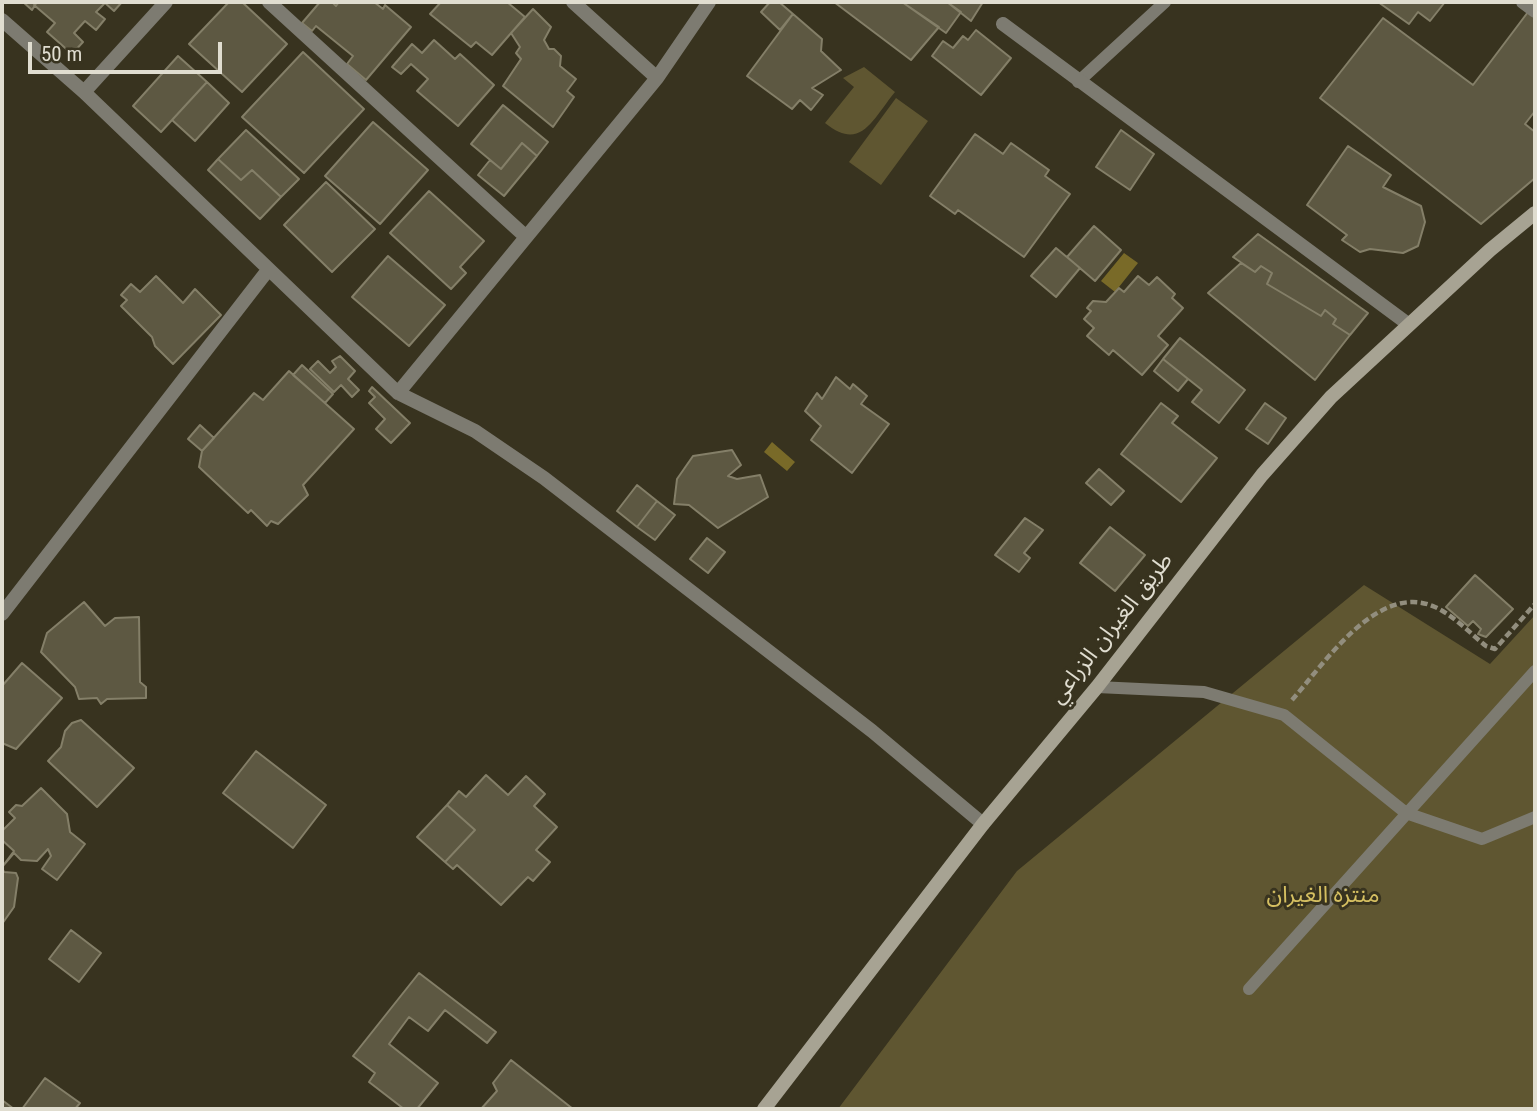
<!DOCTYPE html>
<html>
<head>
<meta charset="utf-8">
<style>
	body { margin:0 }
	#map { position:relative; width:1537px; height:1111px; overflow:hidden; background:#38331f; font-family:"Roboto Condensed",sans-serif }
	canvas { display:block }
	.frame { position:absolute; inset:0; border:4px solid #e0ddd0; pointer-events:none }
	.scale { position:absolute; left:28px; top:42px; width:194px; height:32px; box-sizing:border-box; border:4px solid #e0ddd0; border-top:0; padding-left:9px; font-size:21px; line-height:24px; white-space:nowrap; color:#e0ddd0; -webkit-text-stroke:5px #38331f; paint-order:stroke }
</style>
</head>
<body>
<div id="map">
<canvas width="1537" height="1111"></canvas>
<div class="frame"></div>
<div class="scale">50 m</div>
</div>
<script>
const c = document.querySelector('canvas').getContext('2d');
c.lineJoin = 'round';
function fill(path, color) {
  c.fillStyle = color;
  c.fill(path, 'evenodd');
}
function stroke(path, color, width, dash) {
  c.strokeStyle = color;
  c.lineWidth = width;
  c.lineCap = dash ? 'butt' : 'round';
  c.setLineDash(dash || []);
  c.stroke(path);
}
function label(font, color, halo, rows, align = 'center') {
  c.font = font + ' "Roboto Condensed","Noto Sans Arabic",sans-serif';
  c.lineWidth = 6;
  c.setLineDash([]);
  c.textBaseline = 'middle';
  c.strokeStyle = halo;
  c.fillStyle = color;
  for (const [text, x, y, turn = 0] of rows) {
    c.save();
    c.translate(x, y);
    c.rotate((+turn || 0) * Math.PI / 180);
    c.textAlign = isNaN(turn) ? turn : align;
    if (halo) c.strokeText(text, 0, 0);
    c.fillText(text, 0, 0);
    c.restore();
  }
}
const green = new Path2D(`
	M864 67 895 92C872 120 861 152 825 123L854 87 843 78Z
	M896 98 928 121 881 185 849 162Z
	M1364 585 1490 664 1535 615V1109H838L1017 871Z`);
const water = new Path2D(`
	M1124 253 1138 263 1115 292 1101 281Z
	M772 442 795 462 787 471 764 452Z`);
const building = new Path2D(`
	M23 2H37L32 10Z
	M37 2H122L114 11 105 3 96 12 105 19 96 30 85 21 74 33 83 42 72 54 47 32 55 23 34 5Z
	M229 2H242L287 44 242 92 189 44Z
	M320 2H332L336 6 339 2H374L383 9 385 5 411 27 366 80 347 64 353 56 316 26 312 31 302 23Z
	M441 2H507L525 17 492 55 476 42 471 47 430 14Z
	M770 2H779L793 14 780 30 761 12Z
	M834 2H902L939 27 911 60Z
	M902 2H947L961 12 946 33Z
	M947 2H983L971 21Z
	M1378 2H1445L1430 21 1418 12 1409 24Z
	M533 9 551 27 544 40 549 49H554L561 56 560 66 576 79 567 91 574 97 553 127 503 86 521 59 516 53 520 47 511 33Z
	M1528 12 1535 17V111L1525 124 1535 132V178L1481 224 1320 98 1383 18 1473 85Z
	M793 14 822 39 821 51 841 70 812 88 823 95 811 110 800 100 792 109 747 76Z
	M976 30 1011 58 981 95 932 56 943 41 953 48 963 36 968 40Z
	M434 40 455 59 460 54 494 85 458 126 417 91 428 79 411 64 401 74 392 67 412 44 422 53Z
	M303 52 364 109 304 173 242 117Z
	M178 56 207 82 161 132 133 106Z
	M207 82 229 103 195 141 172 120Z
	M503 105 548 142 537 156 522 143 501 169 471 144Z
	M373 122 428 170 380 224 325 176Z
	M246 130 299 179 281 197 252 170 241 180 218 159Z
	M1121 130 1154 154 1130 190 1096 167Z
	M975 134 1003 154 1011 143 1049 170 1045 176 1070 194 1024 257 958 210 955 214 930 196Z
	M522 143 537 156 504 196 478 175 490 160 501 169Z
	M1348 146 1391 175 1383 187 1421 206 1425 222 1418 246 1403 253 1370 249 1360 252 1342 240 1347 235 1307 205Z
	M218 159 241 180 252 170 281 197 260 219 208 170Z
	M326 182 375 229 332 272 284 225Z
	M429 191 484 241 460 267 466 273 451 289 390 233Z
	M1094 226 1121 250 1095 281 1067 257Z
	M1258 234 1368 313 1350 335 1333 324 1336 319 1325 310 1321 316 1267 284 1272 273 1261 266 1255 272 1233 257Z
	M1056 248 1080 268 1056 297 1031 276Z
	M388 256 445 305 409 346 352 297Z
	M1241 263 1255 272 1261 266 1272 273 1267 284 1321 316 1325 310 1336 319 1333 324 1350 335 1315 380 1208 293Z
	M156 276 183 303 195 289 221 315 173 364 155 346 152 337 121 306 127 300 121 295 131 284 140 292Z
	M1138 276 1149 285 1157 277 1175 294 1172 298 1183 308 1158 336 1168 345 1142 375 1113 350 1109 355 1087 336 1094 328 1084 319 1091 311 1087 308 1093 301 1106 302 1119 288 1124 292Z
	M1180 338 1245 390 1219 423 1192 402 1202 390 1163 359Z
	M340 356 355 371 348 379 359 390 352 397 341 385 334 392 310 369 318 361 330 373 336 367 332 361Z
	M1163 359 1188 379 1178 391 1154 371Z
	M302 365 333 394 325 403 293 375Z
	M289 371 354 429 303 485 308 495 278 524 271 521 267 526 251 510 248 513 199 467 202 451 254 393 263 400Z
	M836 377 850 389 853 384 867 396 861 404 889 424 852 473 811 440 821 426 805 411 817 393 822 399Z
	M372 387 410 423 391 443 376 429 385 419 369 403 375 397 369 391Z
	M1161 403 1178 416 1172 423 1217 458 1181 502 1121 454Z
	M1265 403 1286 418 1268 444 1246 429Z
	M200 425 214 438 202 451 188 439Z
	M732 450 741 465 728 476 737 479 760 475 768 497 718 528 689 505 674 504 677 479 693 456Z
	M1099 469 1124 491 1111 505 1086 483Z
	M637 485 657 501 637 527 617 511Z
	M657 501 675 515 655 540 637 527Z
	M1025 518 1043 530 1024 553 1030 558 1019 572 995 555Z
	M1110 527 1145 555 1115 591 1080 563Z
	M707 538 725 552 708 573 690 559Z
	M1475 575 1513 609 1486 637 1478 634 1481 629 1473 621 1468 626 1446 607Z
	M84 602 105 626 115 618 139 617 140 682 146 687V698L107 699 101 704 97 698 79 699 75 687 41 652 47 633Z
	M22 663 62 698 16 749 2 743V686Z
	M81 720 134 768 97 807 48 761 61 747 65 731 72 723Z
	M256 751 326 805 293 848 223 793Z
	M486 775 508 795 526 776 545 794 534 806 557 827 536 850 550 862 533 881 528 877 501 905 457 865 453 869 445 862 475 830 447 805 459 791 466 797Z
	M41 788 67 814 70 832 85 844 57 880 42 869 51 856 48 849 37 861 21 860 14 853 2 867 14 851 2 840V831L15 818 9 812 16 805 22 806Z
	M447 805 475 830 445 862 417 837Z
	M2 868 4 872 16 873 18 878 14 907 2 924Z
	M71 930 101 953 79 982 49 959Z
	M419 973 496 1032 487 1043 445 1010 428 1031 409 1017 389 1044 438 1083 417 1109H404L369 1082 375 1073 353 1056Z
	M511 1060 573 1109H481L497 1091 493 1083Z
	M45 1078 80 1103 75 1109H22Z
	M2 1100 14 1109H2Z`);
const path = new Path2D(`
	M1292 700C1324 664 1378 581 1435 607 1453 615 1471 634 1486 646L1495 649 1535 604`);
const lane = new Path2D(`
	M1078 82 1165 2
	M1097 687 1204 692 1284 715 1406 813 1482 839 1535 817
	M1249 989 1535 671`);
const street = new Path2D(`
	M269 2 525 236
	M573 2 657 78
	M1523 2 1535 11
	M2 20 84 92 398 393 475 431 544 478 872 731 983 824
	M1003 24 1408 324
	M84 92 166 2
	M398 393 657 78 709 2
	M2 614 268 270`);
const secondary = new Path2D(`
	M764 1109 983 824 1097 687 1262 475 1331 397 1490 250 1535 213`);
const streetNames = [
	["طريق الغيران الزراعي",1112,629,-52]
];
const parkNames = [
	["منتزه الغيران",1323,896]
];
fill(green, '#5f5631');
fill(water, '#796a28');
fill(building, '#5d5842');
stroke(building, '#847f68', 2);
stroke(path, '#928e7e', 4.5, [7, 3.5]);
stroke(lane, '#7d7b71', 12);
stroke(street, '#7d7b71', 14);
stroke(secondary, '#a7a393', 14);
label('23px', '#e0ddd0', '#38331f', streetNames);
label('23px', '#d5bf61', '#38331f', parkNames);
</script>
</body>
</html>
